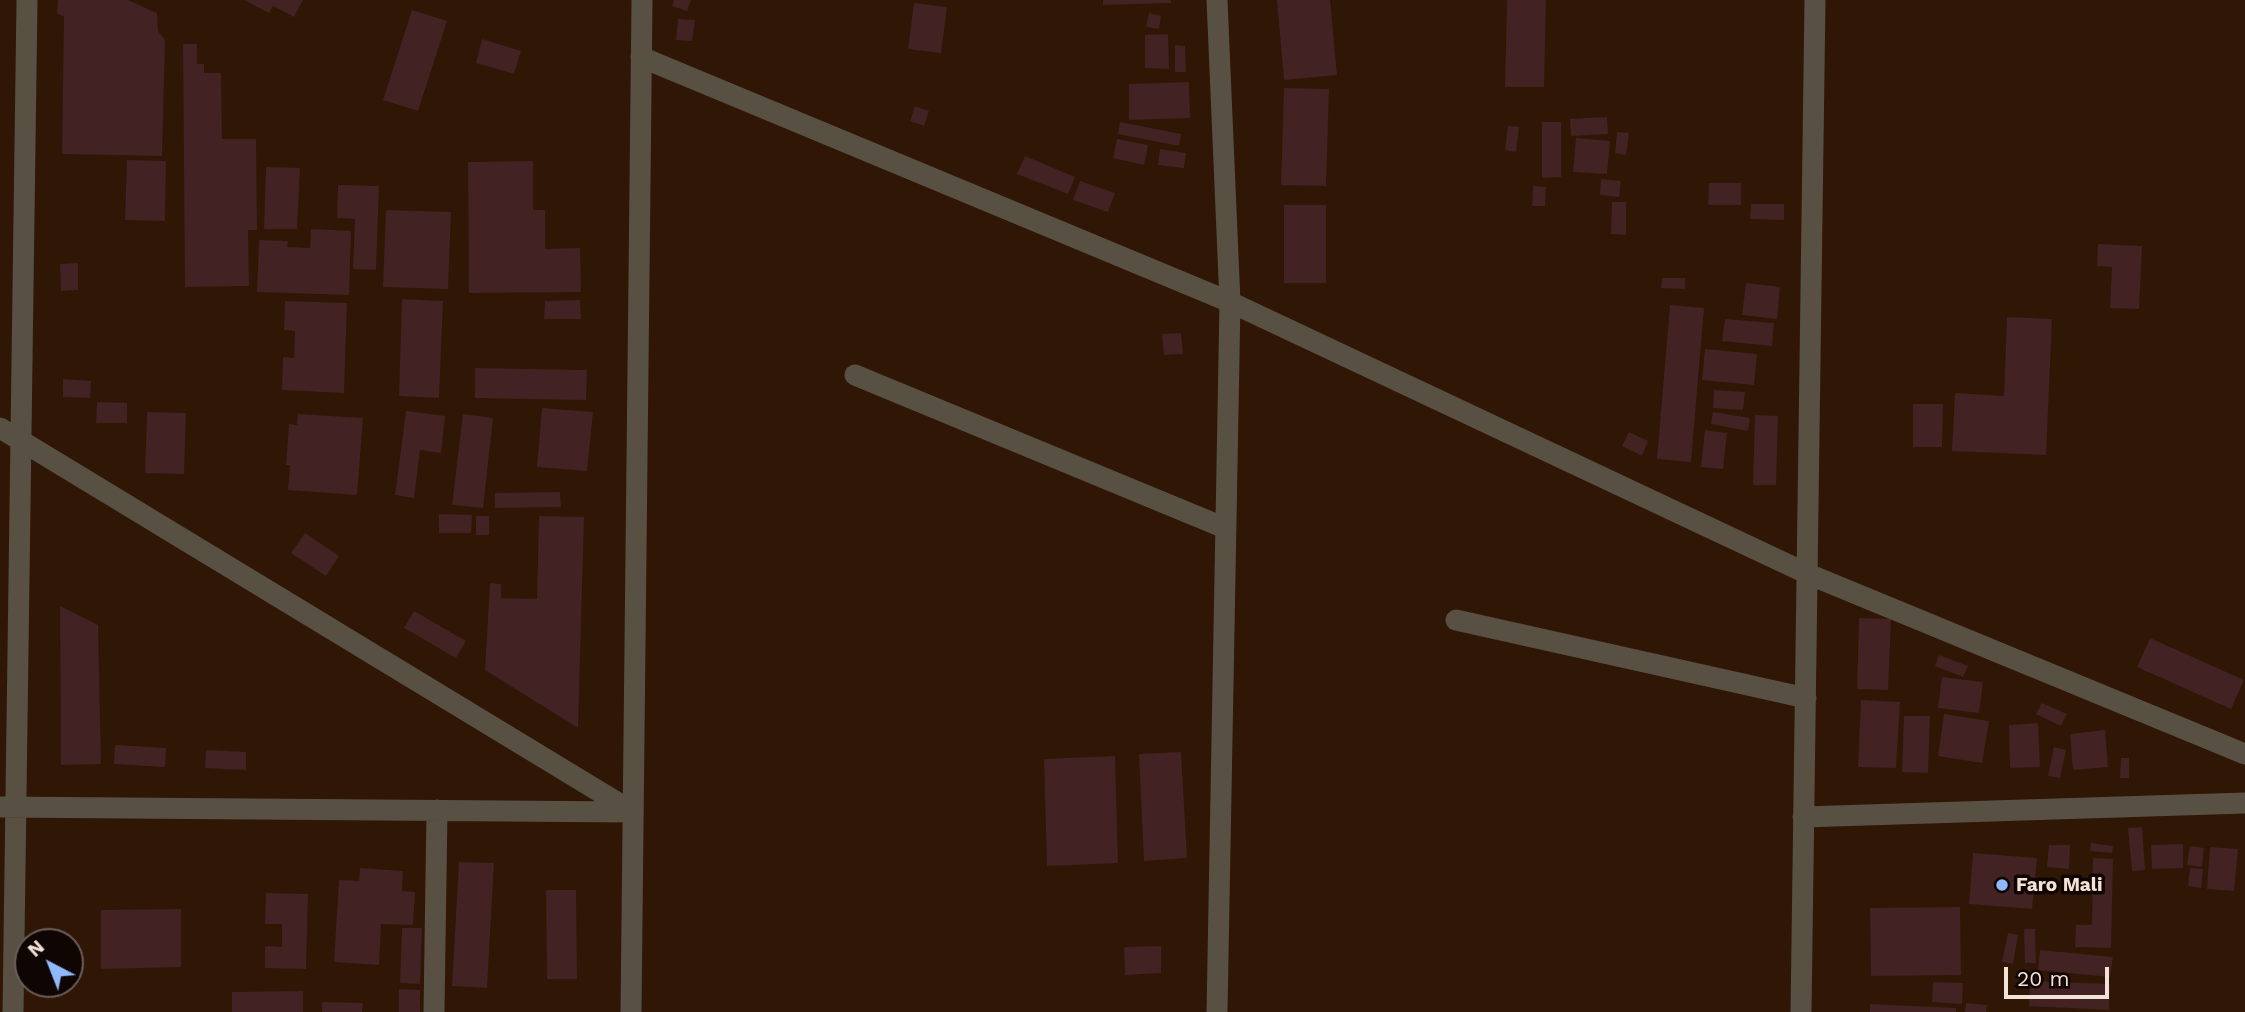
<!DOCTYPE html>
<html>
<head>
<meta charset="utf-8">
<style>
	body { margin:0 }
	#map { position:relative; width:2245px; height:1012px; overflow:hidden; background:#2f1605; font-family:"Work Sans",sans-serif }
	canvas { display:block }
	.north { position:absolute; left:14px; top:928px; width:70px; height:70px; box-sizing:border-box; background:#0f0502; border:2px solid #6b5d57; border-radius:50%; rotate:318deg; font-size:19px; font-weight:700; line-height:28px; text-align:center; color:#f4e1d7 }
	.north::after { content:''; display:block; margin:auto; width:24px; height:32px; background:#90b8fd; clip-path:polygon(50% 0,100% 100%,50% 72%,0 100%) }
	.scale { position:absolute; left:2004px; top:967px; width:105px; height:32px; box-sizing:border-box; border:4px solid #f4e1d7; border-top:0; padding-left:9px; font-size:21px; line-height:24px; white-space:nowrap; color:#f4e1d7; -webkit-text-stroke:5px #0f0502; paint-order:stroke }
</style>
</head>
<body>
<div id="map">
<canvas width="2245" height="1012"></canvas>
<div class="north">N</div>
<div class="scale">20 m</div>
</div>
<script>
const c = document.querySelector('canvas').getContext('2d');
c.lineJoin = 'round';
function fill(path, color) {
  c.fillStyle = color;
  c.fill(path, 'evenodd');
}
function stroke(path, color, width, dash) {
  c.strokeStyle = color;
  c.lineWidth = width;
  c.lineCap = dash ? 'butt' : 'round';
  c.setLineDash(dash || []);
  c.stroke(path);
}
function label(font, color, halo, rows, align = 'center') {
  c.font = font + ' "Work Sans",sans-serif';
  c.lineWidth = 7;
  c.setLineDash([]);
  c.textBaseline = 'middle';
  c.strokeStyle = halo;
  c.fillStyle = color;
  for (const [text, x, y, turn = 0] of rows) {
    c.save();
    c.translate(x, y);
    c.rotate((+turn || 0) * Math.PI / 180);
    c.textAlign = isNaN(turn) ? turn : align;
    if (halo) c.strokeText(text, 0, 0);
    c.fillText(text, 0, 0);
    c.restore();
  }
}
const building = new Path2D(`
	M58 0H128L157 13 158 31 165 40 162 156 62 154 64 16 57 14Z
	M244 0H303L294 17 273 6 269 13Z
	M674 0H691L687 11 672 6Z
	M1103 0H1171V3L1103 5Z
	M1277 0H1330L1337 75 1284 80Z
	M1507 0H1546L1544 87H1505Z
	M914 3 947 7 941 53 908 49Z
	M412 10 447 21 418 111 383 100Z
	M1149 13 1161 16 1159 29 1146 27Z
	M678 19 695 20 692 41 676 40Z
	M1168 34 1169 69 1145 68V35Z
	M482 39 521 51 514 74 476 63Z
	M183 44H197V64H204V73H221L222 139H256L257 230H248L249 286 185 287Z
	M1175 45 1185 46 1186 72H1175Z
	M1189 82 1190 118 1129 120V84Z
	M1284 88 1329 89 1326 186 1281 185Z
	M915 106 929 111 924 126 910 121Z
	M1607 117 1608 134 1571 136 1570 119Z
	M1120 122 1181 134 1179 146 1118 134Z
	M1542 122H1561V177L1542 178Z
	M1508 126 1519 127 1516 152 1505 150Z
	M1617 132 1629 133 1626 155 1615 153Z
	M1576 138 1610 141 1607 174 1573 172Z
	M1117 139 1148 145 1144 165 1113 158Z
	M1160 149 1186 153 1184 168 1158 165Z
	M1025 156 1075 177 1068 194 1017 174Z
	M127 160 166 161 165 221 125 220Z
	M533 161V210H545V249L580 248 581 292 469 293 468 162Z
	M266 167 300 168 297 229H264Z
	M1601 179 1621 181 1619 197 1600 195Z
	M1080 181 1115 193 1108 212 1073 200Z
	M1709 183H1741V205H1708Z
	M338 185 379 186 376 270 353 269 355 219 337 218Z
	M1533 186 1546 187 1545 206H1532Z
	M1612 202H1626V235L1611 234Z
	M1751 204H1784V220L1750 219Z
	M1284 205H1326V283H1284Z
	M386 210 451 212 448 289 383 287Z
	M311 229 351 231 349 295 257 292 259 240 288 241 287 247 310 248Z
	M2098 244 2142 246 2139 309 2110 308 2112 267 2097 266Z
	M78 263V290L61 291 60 264Z
	M1662 278H1685V289L1661 288Z
	M1746 283 1780 287 1777 319 1742 315Z
	M402 299 443 301 439 398 399 396Z
	M580 300 581 319H544L545 301Z
	M285 301 347 303 344 393 282 390 283 357 294 358 295 331 284 330Z
	M1670 305 1704 308 1691 462 1657 459Z
	M2007 317 2052 319 2046 455 1952 451 1955 393 2004 396Z
	M1725 319 1774 323 1772 346 1722 341Z
	M1181 333 1183 354 1164 355 1162 334Z
	M1705 349 1757 354 1754 385 1702 380Z
	M475 368 587 370 586 400 475 398Z
	M63 379 91 381 90 398 63 397Z
	M1714 390 1745 392 1743 410 1713 408Z
	M97 402 127 403V423H96Z
	M1913 404H1943L1942 447H1913Z
	M542 408 593 412 587 471 537 467Z
	M406 411 445 416 441 453 420 450 414 498 395 495Z
	M147 412 186 413 184 474 145 473Z
	M1713 412 1750 418 1748 431 1711 424Z
	M298 414 363 418 357 495 288 490 290 465H286L289 424 297 425Z
	M463 414 493 418 483 508 452 505Z
	M1755 415 1778 416 1776 485H1753Z
	M1705 430 1727 433 1723 469 1701 467Z
	M1629 432 1648 441 1642 456 1622 446Z
	M560 492 561 507 495 508V493Z
	M439 514 472 515 471 533H439Z
	M476 516H489V535H476Z
	M539 516 584 517 578 728 485 670 490 583 501 584V598L537 599Z
	M305 533 339 556 326 576 291 553Z
	M60 606 98 625 101 764 61 765Z
	M414 611 466 641 456 658 404 628Z
	M1859 618 1891 619 1888 690 1857 689Z
	M2150 638 2244 680 2231 709 2137 667Z
	M1939 655 1968 666 1963 677 1935 666Z
	M1942 677 1983 682 1979 713 1938 708Z
	M1861 700 1900 702 1896 768 1858 767Z
	M2042 703 2067 714 2061 726 2036 714Z
	M1944 714 1989 721 1982 763 1938 756Z
	M1904 716H1930L1928 773 1902 772Z
	M2038 723 2040 767 2010 768 2009 725Z
	M2105 730 2108 767 2073 770 2070 734Z
	M115 745 166 748 165 767 114 764Z
	M2054 747 2066 750 2060 778 2048 776Z
	M206 750 246 752V770L205 768Z
	M1181 752 1187 858 1144 861 1139 754Z
	M1115 756 1118 863 1047 866 1044 759Z
	M2121 758H2129V778H2120Z
	M2142 827 2145 870 2132 871 2128 828Z
	M2091 843 2113 846 2112 853 2090 851Z
	M2183 844V868L2152 869 2151 845Z
	M2049 845H2070L2069 869 2047 867Z
	M2190 846 2204 848 2202 867 2187 865Z
	M2210 847 2238 849 2234 891 2207 889Z
	M1973 853 2037 858 2032 909 1969 904Z
	M2093 858 2113 859 2111 948 2075 947 2076 925H2092Z
	M459 862 494 863 487 988 452 986Z
	M360 868 403 871 402 891 415 892 413 925 381 924 379 965 334 962 339 880 359 881Z
	M2190 868 2203 869 2201 888 2188 886Z
	M546 890H576L577 979H547Z
	M266 893 308 894 306 969 265 968V946L282 947V924H265Z
	M1960 907 1961 975 1871 976 1870 908Z
	M181 909V967L101 969V910Z
	M402 928H422L420 984 400 983Z
	M2024 929H2035L2036 963H2025Z
	M2008 933 2018 935 2013 964 2002 962Z
	M1161 946V973L1125 975 1124 947Z
	M2040 950 2113 957 2110 977 2038 970Z
	M2030 981 2110 984 2109 1010 2029 1006Z
	M1933 982 1963 983 1962 1004 1932 1002Z
	M399 989 420 990V1012H399Z
	M303 991V1012H232V992Z
	M322 1002 363 1003 362 1012H322Z
	M1966 1003 1987 1005 1986 1012H1965Z
	M1870 1004 1956 1008V1012H1870Z`);
const minor = new Path2D(`
	M641 57 1230 302 1808 574 2245 754
	M855 375 1225 528
	M0 428 633 812
	M1456 620 1806 698
	M0 807 631 812
	M1803 817 2245 803
	M13 1012 27 0
	M434 1012 437 810
	M631 1012 642 0
	M1217 1012 1230 302 1217 0
	M1801 1012 1815 0`);
const markers = [
	[2002,885,7,"#90b8fd"]
];
const poiNames = [
	["Faro Mali",2016,885]
];
fill(building, '#422222');
stroke(minor, '#575043', 21);
for (const [x, y, r, color] of markers) {
  const dot = new Path2D();
  dot.arc(x, y, r, 0, 2 * Math.PI);
  c.fillStyle = color;
  c.fill(dot);
  stroke(dot, '#0f0502', 2.5);
}
label('bold 19px', '#f4e1d7', '#0f0502', poiNames, 'left');
</script>
</body>
</html>
